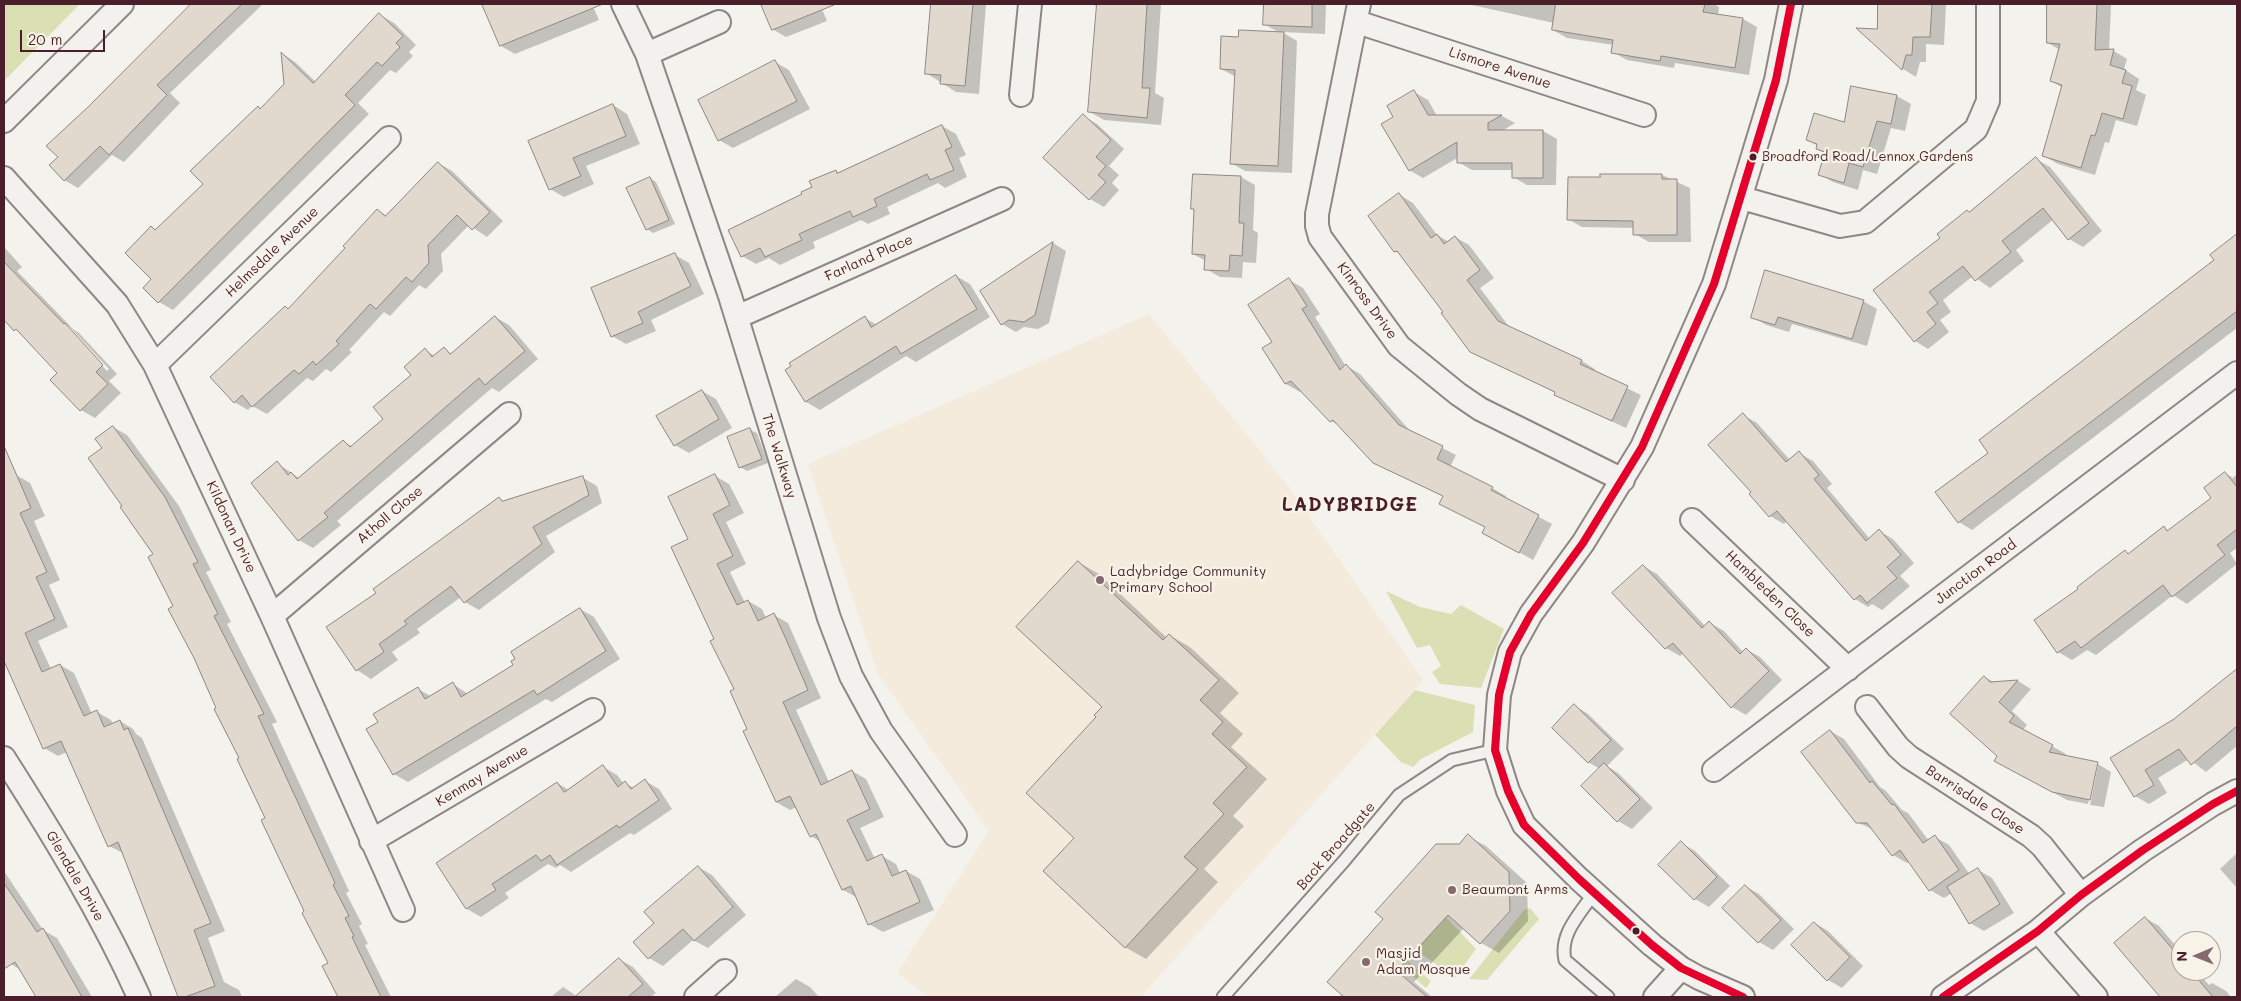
<!DOCTYPE html>
<html>
<head>
<meta charset="utf-8">
<style>
	body { margin:0 }
	#map { position:relative; width:2241px; height:1001px; overflow:hidden; background:#f4f2ec; font-family:Mali,sans-serif }
	canvas { display:block }
	.frame { position:absolute; inset:0; border:5px solid #4a1f2b; pointer-events:none }
	.north { position:absolute; left:2171px; top:931px; width:50px; height:50px; box-sizing:border-box; background:#f7f3e8; border:1px solid #b29e9c; border-radius:50%; rotate:269deg; font-size:14px; font-weight:700; line-height:20px; text-align:center; color:#4a1f2b }
	.north::after { content:''; display:block; margin:auto; width:18px; height:22px; background:#86696f; clip-path:polygon(50% 0,100% 100%,50% 72%,0 100%) }
	.scale { position:absolute; left:20px; top:30px; width:85px; height:22px; box-sizing:border-box; border:2px solid #4a1f2b; border-top:0; padding-left:6px; font-size:15px; line-height:18px; white-space:nowrap; color:#4a1f2b; -webkit-text-stroke:4px #f7f3e8; paint-order:stroke }
</style>
</head>
<body>
<div id="map">
<canvas width="2241" height="1001"></canvas>
<div class="frame"></div>
<div class="north">N</div>
<div class="scale">20 m</div>
</div>
<script>
const c = document.querySelector('canvas').getContext('2d');
c.lineJoin = 'round';
function fill(path, color) {
  c.fillStyle = color;
  c.fill(path, 'evenodd');
}
function stroke(path, color, width, dash) {
  c.strokeStyle = color;
  c.lineWidth = width;
  c.lineCap = dash ? 'butt' : 'round';
  c.setLineDash(dash || []);
  c.stroke(path);
}
function label(font, color, halo, rows, align = 'center') {
  c.font = font + ' Mali,sans-serif';
  c.lineWidth = 4.5;
  c.setLineDash([]);
  c.textBaseline = 'middle';
  c.strokeStyle = halo;
  c.fillStyle = color;
  for (const [text, x, y, turn = 0] of rows) {
    c.save();
    c.translate(x, y);
    c.rotate((+turn || 0) * Math.PI / 180);
    c.textAlign = isNaN(turn) ? turn : align;
    if (halo) c.strokeText(text, 0, 0);
    c.fillText(text, 0, 0);
    c.restore();
  }
}
const built = new Path2D(`
	M1149 314 1288 486 1423 680 1141 997H928L897 973 989 831 878 674 808 464Z`);
const green = new Path2D(`
	M4 4H80L4 81Z
	M1386 591 1420 607 1451 614 1461 605 1504 629 1481 688 1440 684 1432 672 1441 666 1430 645 1417 648Z
	M1415 690 1475 705 1473 732 1421 759 1413 767 1401 762 1375 735Z
	M1530 908 1539 919 1487 980 1469 979 1524 910Z
	M1446 917 1476 949 1455 978 1416 950Z
	M1377 934 1431 981 1426 988 1374 941Z`);
const shadow = new Path2D(`
	M195 4H263L170 93 180 103 124 162 112 155 78 188 64 180 59 157 48 146Z
	M483 4H592L599 20 515 54 501 46Z
	M762 4H820L827 21 786 37 772 29Z
	M932 4H986L979 94 956 92 926 73Z
	M1092 4H1161L1155 93 1164 98 1161 125 1104 120 1090 112 1098 7Z
	M1265 4H1326L1325 34 1282 32 1297 41 1292 173 1245 171 1231 163 1236 77 1221 69 1239 39 1280 33 1264 24Z
	M1467 4H1714L1719 7 1718 16 1743 19 1757 27 1749 75 1675 63 1674 68 1627 60 1613 52 1614 45 1567 38 1553 30 1554 23Z
	M1879 4H1946L1944 45 1926 44V62H1920L1916 77 1903 69 1859 30H1878Z
	M2049 4H2111L2109 51H2114L2127 59 2124 69 2139 79 2136 90 2146 95 2137 126 2116 120 2109 143 2105 142 2095 175 2058 164 2044 156 2063 88 2051 81 2060 50 2048 43Z
	M380 15 394 23 416 45 409 52 413 56 396 73 390 70 358 103 369 114 173 310 159 302 153 279 152 228 157 231 204 184 258 108 261 110 285 85 283 54 295 62 316 82Z
	M775 62 789 70 810 109 733 148 719 140Z
	M1414 92 1428 100 1437 116H1502L1515 123 1502 131H1543L1557 139 1556 185H1527L1513 177V170H1472L1458 162 1459 157 1423 178 1409 170 1395 117Z
	M1897 96 1911 104 1905 131 1891 128 1877 174 1863 170 1858 190 1833 182 1819 174 1826 154 1817 149 1818 146 1808 140 1845 124Z
	M613 105 627 114 640 144 586 166 594 184 564 197 550 189 530 142Z
	M1083 116 1097 124 1124 149 1109 166 1119 175 1112 183 1119 190 1104 207 1090 199 1044 158Z
	M942 126 956 134 966 155 959 158 967 177 945 188 938 183 887 207 890 214 868 224 861 220 813 242 815 248 780 265 769 258 756 264 742 256 804 195 836 171 840 174Z
	M2036 159 2050 167 2102 231 2083 247 2069 239 2054 219 2016 250 2024 261 1990 288 1973 276 1943 300 1951 312 1940 320 1949 332 1928 349 1915 341 1942 238Z
	M438 163 452 171 503 221 487 237 469 225 441 254 443 271 426 289 419 285 390 316 384 312 349 350 352 352 331 372 326 369 313 381 307 378 267 414 252 406 248 410 234 402 289 310 347 248 377 210 387 216Z
	M1662 175 1690 188 1691 242H1649L1635 234V228L1582 227 1568 219Z
	M1241 177 1255 185 1253 230 1258 233 1256 263 1243 262 1242 278 1220 277 1206 269V261L1193 254Z
	M650 178 656 182 675 224 653 233 647 229Z
	M1400 195 1413 203 1437 235 1449 242 1455 237 1469 245 1494 278 1480 288 1510 328 1582 361 1595 369 1594 372 1641 395 1626 428 1570 402 1556 394V393L1471 351 1402 256 1395 251Z
	M2237 236V328L1972 530 1959 522 2216 261 2212 256Z
	M1053 243 1066 251 1049 323 1038 329 1024 327 1016 332 1002 324 981 291Z
	M4 247 22 267 17 271 73 329 79 333 117 374 109 381 121 393 95 418 81 410 59 373 4 317ZM64 324 70 327 109 369 107 371Z
	M675 255 689 263 704 294 651 320 656 331 626 344 612 336Z
	M956 276 970 284 990 317 916 362 906 356 820 410 806 402 787 370 865 318 877 325Z
	M1289 280 1303 288 1320 314 1315 317 1345 365 1360 374 1411 432 1456 455 1450 467 1492 488 1506 496 1505 499 1552 524 1533 560 1483 532 1486 527 1444 496 1374 462 1342 427 1331 421 1302 390 1300 392 1286 384 1273 343Z
	M1863 301 1877 309 1867 346 1792 324 1789 332 1766 325 1753 317Z
	M495 317 509 325 538 359 499 392 492 388 337 521 341 525 313 548 299 540 277 463 299 478 343 441 353 447 384 419 413 376 425 350 435 356 444 349 452 354Z
	M702 391 716 399 732 428 689 453 675 445Z
	M1743 415 1757 423 1790 460 1799 453 1813 461 1832 484 1827 488 1870 539 1879 531 1893 539 1914 563 1900 576 1910 586 1882 610 1872 604 1868 607 1855 599 1787 521 1784 524 1770 516 1751 494 1752 492Z
	M113 427 127 435 179 506 211 570 206 572 231 622 227 624 277 722 272 724 349 891 346 893 362 924 359 926 368 944 365 945 391 997H339L324 966 329 963 218 708 155 555 124 506 103 448Z
	M750 430 757 433 768 463 747 471 740 467Z
	M2225 473 2233 478 2237 474V548L2230 553 2237 564 2187 604 2173 595 2096 655 2087 650 2072 660 2058 652 2036 620 2080 589 2125 552 2129 554 2164 528 2170 531 2213 498Z
	M16 475 30 483 45 516 34 521 60 580 49 585 68 627 38 641 51 669 60 665 74 673 92 714 97 712 111 720 113 724 120 721 133 729 136 734 142 738 225 931 208 938 224 982 239 990 242 997H180L123 853 109 846 67 752 58 756 44 748 4 658V481Z
	M715 476 729 484 744 513 726 522 746 564 730 572 745 603 748 601 762 609 766 618 774 615 788 623 821 698 796 710 829 782 852 771 866 779 884 817 860 828 875 859 882 856 896 864 900 873 906 871 920 879 934 910 883 932 869 924 858 898 843 890 821 842 811 836 797 807 790 810 776 802 716 639 690 540Z
	M583 478 597 486 602 503 546 536 555 552 479 610 465 602 461 597 417 629 420 633 392 652 398 660 371 679 357 670 378 593 499 498 505 502Z
	M1078 562 1099 574 1167 638 1169 635 1190 647 1239 693 1220 713 1243 734 1231 747 1267 779 1233 816 1244 826 1204 869 1218 882 1146 959 1125 947 1076 838 1098 717 1103 707Z
	M1643 566 1657 574 1705 626 1710 623 1724 631 1743 652 1746 649 1760 657 1782 680 1746 715 1732 707 1684 653 1680 656 1666 648 1614 593Z
	M580 609 594 617 620 659 552 702 546 699 408 782 394 774 379 723 418 689 432 697 453 684 468 694 515 665Z
	M2237 671V746L2206 772 2189 759 2158 778 2167 793 2149 804 2135 796 2111 758 2175 720Z
	M1985 677 1995 683 2018 681 2031 689 2012 711 2027 725 2023 730 2066 754 2064 757 2098 764 2111 772 2104 807 2090 805 2098 766H2096L2088 804 2067 800 2010 769 1999 756Z
	M1575 706 1588 714 1624 749 1607 766 1618 773 1653 808 1632 829 1618 821 1583 786 1600 769 1588 762Z
	M1830 731 1844 739 1880 787 1886 791 1902 810 1908 813 1929 841 1935 837 1949 845 1970 875 1978 870 1992 878 2014 913 1984 931 1970 923 1952 893 1944 898 1930 890 1910 861 1907 863 1893 855 1874 830 1857 822Z
	M603 767 617 775 624 784 625 783 634 788 645 781 659 789 672 809 634 835 630 833 571 872 560 865 556 868 548 864 505 893 509 898 481 917 467 909 557 783 569 790Z
	M1468 836 1486 846 1527 883 1528 921 1499 953 1481 943 1464 928 1414 982 1432 997H1340Z
	M1681 843 1695 851 1730 886 1709 907 1695 899 1660 865Z
	M2237 853V888L2220 869Z
	M698 867 712 875 746 915 708 948 693 940 663 966 649 958 656 924Z
	M4 871 43 930 57 938 92 997H37L21 970 11 964 4 953Z
	M1745 886 1759 894 1794 929 1773 950 1759 942 1724 908Z
	M2145 918 2159 926 2181 952V971H2197L2209 985 2212 983 2226 991 2231 997H2161L2116 943Z
	M1815 923 1828 931 1863 966 1842 988 1828 980Z
	M619 959 633 967 656 993 651 997H551L563 987 578 997Z
	M796 979 810 987 819 997H775Z`);
const building = new Path2D(`
	M191 4H242L157 85 167 95 109 155 100 146 64 181 49 165 58 157 46 146 88 107Z
	M482 4H603L500 46Z
	M761 4H834V5L772 30Z
	M931 4H973L965 86 940 84 941 75 925 74Z
	M1097 4H1147L1142 88H1150L1147 118 1088 112Z
	M1264 4H1312V27L1263 25Z
	M1556 4H1705L1703 12 1743 18 1735 68 1661 56 1660 61 1611 53 1613 40 1552 30Z
	M1878 4H1932L1930 37H1913L1912 55H1906L1902 70 1856 28 1877 29Z
	M2047 4H2097L2095 50 2114 49 2110 65 2126 70 2122 83 2132 86 2123 119 2102 113 2095 136 2091 135 2081 168 2042 156 2062 85 2050 81 2060 44 2047 43Z
	M379 13 403 36 396 43 400 47 382 66 377 62 345 95 355 105 158 303 143 288 151 279 125 253 151 226 155 230 203 184 190 171 258 106 260 109 284 84 281 52 313 83Z
	M1239 30 1284 32 1278 166 1230 164 1235 70 1220 69 1221 36 1238 37Z
	M775 60 797 101 718 141 698 100Z
	M1851 86 1897 95 1891 124 1877 121 1863 167 1849 163 1844 183 1818 175 1825 152 1816 149 1817 144 1806 140 1814 113 1844 122Z
	M1414 90 1428 115H1502L1488 123V130H1543V178H1512V163H1457V142L1409 171 1381 124 1393 117 1387 106Z
	M613 104 626 136 573 158 581 176 549 190 528 141Z
	M1083 114 1111 140 1096 157 1106 166 1098 175 1106 182 1089 200 1043 158Z
	M942 125 952 147 945 150 954 170 930 180 927 174 874 199 877 206 853 217 850 211 799 234 802 240 765 257 760 248 741 257 728 230 802 194 801 192 812 187 809 181 836 170 837 173Z
	M2036 157 2089 223 2068 240 2043 208 2002 241 2011 252 1975 281 1963 266 1929 292 1938 303 1927 312 1936 324 1914 342 1873 290 1940 238 1937 234 1967 210 1969 212Z
	M438 162 490 212 472 230 457 215 428 245 429 263 412 282 406 277 376 309 370 304 336 341 339 344 316 365 313 361 299 374 294 370 252 407 242 395 234 403 210 377 285 306 288 309 345 248 343 246 377 209 385 216Z
	M1193 174 1241 176 1239 223H1244L1242 256 1230 255 1229 271 1204 270 1205 255 1192 254 1194 209H1191Z
	M1600 174H1662V179H1677V235H1633V221L1567 220 1568 177H1600Z
	M650 177 669 220 646 230 626 188Z
	M1399 193 1431 238 1437 234 1444 244 1455 236 1480 270 1467 280 1498 321 1582 360 1580 364 1628 386 1612 421 1554 395 1555 392 1470 352 1441 313 1443 312 1397 251 1394 252 1368 216Z
	M2237 234V311L1958 523 1935 492 1988 453 1979 440 2214 260 2210 255Z
	M1053 242 1035 315 1024 322 1009 320 1001 325 980 291Z
	M675 253 691 286 638 312 643 323 611 337 591 288Z
	M4 262 64 324 65 323 103 365 96 372 108 384 80 411 50 380 57 373 16 329 14 331 4 320Z
	M1765 270 1864 300 1852 339 1778 317 1775 325 1751 318Z
	M956 275 977 309 901 354 896 346 805 402 785 370 791 366 789 363 865 316 871 327Z
	M1289 278 1307 306 1302 309 1340 370 1346 364 1399 425 1443 446 1437 459 1493 487 1491 490 1539 515 1519 553 1482 533 1485 527 1439 504 1443 496 1373 463 1333 420 1330 422 1291 381 1285 384 1262 348 1272 342 1248 305Z
	M495 316 525 351 485 385 479 378 324 513 328 517 298 541 251 483 277 461 288 475 291 472 297 479 343 440 350 447 383 419 373 407 411 375 404 367 425 348 432 357 444 347 450 354Z
	M702 390 719 419 674 446 656 416Z
	M1743 413 1786 462 1799 451 1819 475 1814 479 1866 541 1879 529 1901 555 1887 567 1897 578 1867 603 1860 595 1854 600 1777 511 1769 517 1749 494 1751 492 1708 445Z
	M113 426 165 497 198 562 193 564 218 614 214 616 264 714 258 716 335 883 333 885 349 916 345 918 354 936 352 937 381 997H338L322 966 328 963 302 913 304 911 261 820 265 818 237 759 239 758 214 709 216 708 194 658 168 609 173 606 148 557 153 554 120 507 122 506 88 458 102 448 95 439Z
	M750 428 762 459 739 468 727 437Z
	M4 446 31 508 20 513 47 572 36 577 55 619 25 633 42 672 60 664 84 716 97 710 104 727 120 720 124 730 128 728 211 923 194 930 215 986 185 997H178L118 842 108 847 61 741 43 749 4 661Z
	M2225 472 2237 487V529L2217 545 2225 555 2172 597 2163 585 2081 648 2075 641 2057 653 2034 620 2078 589 2077 587 2125 550 2128 554 2164 526 2167 531 2211 498 2204 488Z
	M715 474 730 505 713 514 733 556 717 564 737 605 748 600 758 621 774 613 786 639 808 690 783 702 821 785 852 770 870 809 847 820 867 861 882 854 892 876 906 870 920 902 868 925 851 886 842 890 816 834 810 837 790 796 776 802 743 731 747 729 730 691 734 689 710 641 714 639 671 547 688 539 668 497Z
	M583 476 589 495 533 527 542 544 464 603 451 586 404 621 407 624 379 644 384 652 356 671 326 627 376 593 373 589 499 497 502 501Z
	M1078 561 1163 640 1169 634 1219 680 1200 700 1223 722 1212 734 1247 767 1213 803 1224 814 1184 857 1198 869 1125 948 1043 871 1074 838 1026 793 1096 717 1094 715 1102 707 1016 627Z
	M1643 565 1702 628 1709 621 1740 654 1746 648 1769 671 1731 708 1673 643 1665 649 1612 593Z
	M580 608 606 651 537 695 534 690 393 775 366 729 378 722 373 714 418 687 425 699 453 682 461 697 513 665 511 661 515 659 511 652Z
	M2237 669V726L2191 765 2179 749 2145 770 2154 785 2134 797 2110 758 2174 719Z
	M1984 676 1990 682 2018 680 1999 702 2014 716 2009 722 2053 745 2049 752 2098 762 2090 800 2052 792 1994 761 1997 756 1950 714Z
	M1574 704 1611 740 1588 763 1552 728Z
	M1830 730 1870 783 1872 781 1892 805 1894 804 1923 843 1935 835 1959 870 1929 891 1900 850 1892 856 1867 823H1856L1801 752Z
	M1604 763 1640 799 1617 822 1581 786Z
	M603 765 618 787 625 781 631 789 645 779 659 800 619 828 617 825 557 865 550 855 541 861 536 855 492 884 496 890 466 909 436 863 557 782 564 792Z
	M1468 834 1509 872 1510 911 1480 944 1448 915 1397 971 1427 997H1344L1327 982 1383 919 1375 912 1436 844H1459Z
	M1681 841 1717 877 1694 900 1658 865Z
	M698 866 733 907 694 941 683 929 648 959 633 942 654 923 644 912Z
	M1978 868 2000 904 1969 924 1947 887Z
	M4 883 37 932 43 928 82 997H36L15 962 4 969Z
	M1745 885 1781 920 1758 943 1722 908Z
	M2145 917 2181 959V971H2191L2213 997H2160L2114 943Z
	M1814 922 1850 957 1827 981 1791 945Z
	M619 958 643 984 628 997H575Z`);
const service = new Path2D(`
	M1594 893C1580 914 1559 934 1565 960L1608 997
	M1223 997 1344 861 1399 795 1452 760 1495 750`);
const minor = new Path2D(`
	M623 4 647 54 730 296 829 618 851 676 881 731 955 835
	M1359 4 1317 214V226L1320 237 1399 346 1458 394 1480 409 1623 480
	M1357 22 1644 115
	M647 54 719 22
	M1021 95 1030 4
	M4 121 122 4
	M4 178 117 304 155 365 272 616 403 910
	M1742 198 1840 226 1865 222 1976 129 1988 101V4
	M737 317 1002 199
	M155 365 389 138
	M1692 520 1848 669
	M272 616 509 414
	M1867 707 1898 747 1909 757 2031 836 2042 846 2081 895
	M4 758C53 835 101 913 139 997
	M1714 770 2237 373
	M371 841 593 710
	M2038 931 2096 997
	M696 997 725 971
	M1655 997 1681 968
	M1743 997 1699 978 1681 968 1652 945 1579 879 1524 825 1508 791 1495 750 1499 695 1510 652 1531 614 1583 543 1642 447 1714 284 1776 80 1791 4
	M1943 997 2038 931 2081 895 2143 850 2213 804 2237 791`);
const bus1 = new Path2D(`
	M1743 997 1681 968 1652 945 1579 879 1524 825 1508 791 1495 750 1499 695 1510 652 1531 614 1583 543 1642 447 1714 284 1776 80 1791 4
	M1943 997 2038 931 2081 895 2143 850 2213 804 2237 791`);
const markers = [
	[1753,157,4.5,"#4a1f2b"],
	[1100,580,5,"#86696f"],
	[1452,890,5,"#86696f"],
	[1636,931,4.5,"#4a1f2b"],
	[1366,962,5,"#86696f"]
];
const busNames = [
	["Broadford Road/Lennox Gardens",1762,157]
];
const streetNames = [
	["Lismore Avenue",1500,68,18],
	["Helmsdale Avenue",272,252,-44],
	["Farland Place",869,258,-24],
	["Kinross Drive",1367,301,54],
	["The Walkway",779,456,73],
	["Atholl Close",390,515,-40],
	["Kildonan Drive",231,527,65],
	["Junction Road",1976,572,-37],
	["Hambleden Close",1770,594,44],
	["Kenmay Avenue",482,776,-31],
	["Barrisdale Close",1975,800,33],
	["Back Broadgate",1336,846,-49],
	["Glendale Drive",75,876,60]
];
const poiNames = [
	["Ladybridge Community",1110,572],
	["Primary School",1110,588],
	["Beaumont Arms",1462,890],
	["Masjid",1376,954],
	["Adam Mosque",1376,970]
];
const districtNames = [
	["LADYBRIDGE",1350,505]
];
fill(built, '#f4ebdd');
fill(green, '#dae0b3');
fill(shadow, '#0003');
fill(building, '#e1d9ce');
stroke(building, '#8f8685', 1);
stroke(service, '#8f8685', 15);
stroke(minor, '#8f8685', 26);
stroke(service, '#f2f1ed', 11);
stroke(minor, '#f2f1ed', 22);
stroke(bus1, '#e4002b', 8);
for (const [x, y, r, color] of markers) {
  const dot = new Path2D();
  dot.arc(x, y, r, 0, 2 * Math.PI);
  c.fillStyle = color;
  c.fill(dot);
  stroke(dot, '#f7f3e8', 2);
}
label('13px', '#4a1f2b', '#f7f3e8', busNames, 'left');
label('14px', '#4a1f2b', '#f7f3e8', streetNames);
label('14px', '#4a1f2b', '#f7f3e8', poiNames, 'left');
c.letterSpacing = '1px';
label('bold 19px', '#4a1f2b', '#f7f3e8', districtNames);
c.letterSpacing = '0px';
</script>
</body>
</html>
